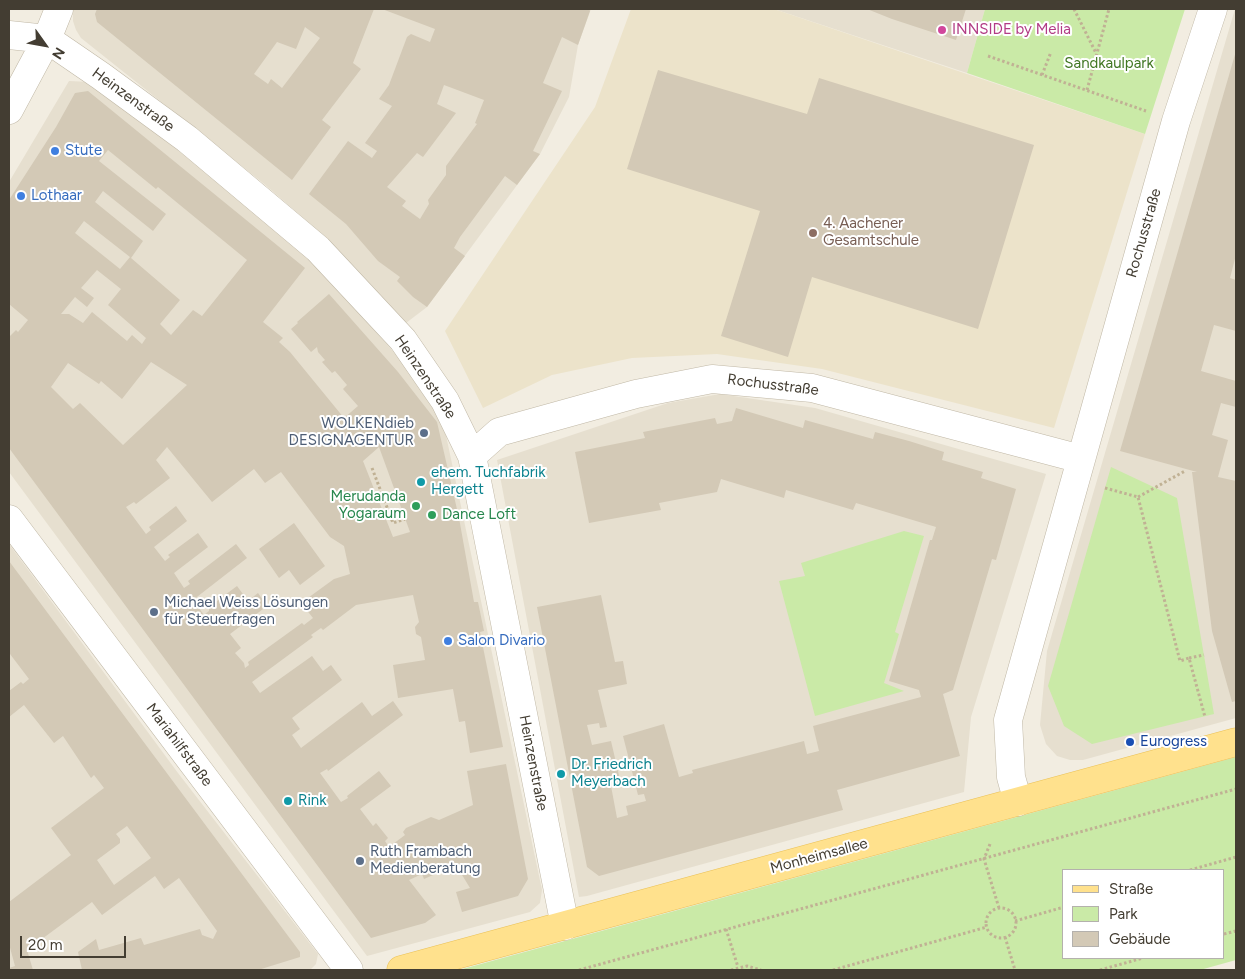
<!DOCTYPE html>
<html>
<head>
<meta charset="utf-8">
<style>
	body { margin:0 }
	#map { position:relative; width:1245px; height:979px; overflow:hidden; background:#f2ede1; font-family:Figtree,sans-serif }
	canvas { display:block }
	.frame { position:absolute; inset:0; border:10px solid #433d32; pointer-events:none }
	.legend { position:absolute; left:1062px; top:869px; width:162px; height:90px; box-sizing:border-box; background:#fff; border:1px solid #b4b1ad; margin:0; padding:6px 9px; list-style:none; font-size:15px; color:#433d32 }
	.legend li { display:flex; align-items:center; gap:10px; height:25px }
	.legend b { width:25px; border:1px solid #b4b1ad }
	.north { position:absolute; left:20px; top:20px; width:50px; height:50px; -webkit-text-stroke:4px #fff; paint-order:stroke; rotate:122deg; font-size:14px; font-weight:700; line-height:20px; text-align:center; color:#433d32 }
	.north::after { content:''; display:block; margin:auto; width:18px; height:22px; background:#433d32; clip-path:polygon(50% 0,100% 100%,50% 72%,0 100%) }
	.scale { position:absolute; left:20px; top:936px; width:106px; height:22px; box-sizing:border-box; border:2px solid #433d32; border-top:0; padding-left:6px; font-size:15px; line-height:18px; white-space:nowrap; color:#433d32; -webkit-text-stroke:4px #fff; paint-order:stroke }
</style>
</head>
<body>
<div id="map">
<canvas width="1245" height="979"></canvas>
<div class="frame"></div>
<ul class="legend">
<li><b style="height:6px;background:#ffe18d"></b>Straße</li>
<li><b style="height:14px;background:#caeaa7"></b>Park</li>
<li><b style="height:14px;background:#d3c9b6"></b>Gebäude</li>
</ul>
<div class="north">N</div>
<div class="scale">20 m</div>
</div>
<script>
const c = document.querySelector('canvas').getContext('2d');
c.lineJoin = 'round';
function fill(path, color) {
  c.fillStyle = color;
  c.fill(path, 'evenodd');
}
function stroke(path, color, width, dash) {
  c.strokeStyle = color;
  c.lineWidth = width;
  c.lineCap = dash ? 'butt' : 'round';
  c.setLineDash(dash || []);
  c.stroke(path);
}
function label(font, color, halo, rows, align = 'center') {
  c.font = font + ' Figtree,sans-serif';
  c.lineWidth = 4;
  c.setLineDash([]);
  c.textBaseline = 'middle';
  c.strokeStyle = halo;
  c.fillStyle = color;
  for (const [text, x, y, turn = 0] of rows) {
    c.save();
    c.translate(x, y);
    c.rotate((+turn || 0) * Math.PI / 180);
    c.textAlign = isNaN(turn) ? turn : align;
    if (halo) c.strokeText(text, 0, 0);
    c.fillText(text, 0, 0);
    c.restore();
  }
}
const residential = new Path2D(`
	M73 9H591L578 45 569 97 540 154 427 307 406 323 322 234 263 183 81 38 76 30 73 21Z
	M774 9H985L967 73Z
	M1235 9 1236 718 1083 760H1070L1057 756 1046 744 1040 725 1047 651Z
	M69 81 90 82 179 151 313 261 406 366 443 421 542 890 540 903 530 912 367 956 9 472V182Z
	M720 394 815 408 1046 474 971 717 964 792 587 896 579 897 497 460 668 403Z
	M9 544 178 773 318 954 316 964 310 970H9Z`);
const education = new Path2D(`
	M631 9H774L1145 134 1054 428 822 369 717 354 632 358 552 375 483 408 445 331 595 107Z`);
const green = new Path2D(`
	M985 9H1185L1145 134 967 73Z
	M1111 467 1177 498 1214 714 1092 744 1064 726 1048 686Z
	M904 531 924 536 895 632 899 634 884 683 904 691 815 716 779 581 805 576 801 563Z
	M1236 757V960L1200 970H459ZM1064 870H1224V958H1064Z`);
const building = new Path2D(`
	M97 9H374L353 63 361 69 322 120 331 127 292 180 97 22 95 14ZM305 27 320 38 282 88 271 79 268 84 254 74 277 42 296 49Z
	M382 9H589L590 11 578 45 562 37 543 83 562 91 533 151 540 154 517 185 505 176 460 237 454 248 465 256 427 307 413 297 397 281 400 277 378 261 346 224 309 194 348 141 372 158 377 151 365 143 392 106 379 99 389 85 407 37 411 34 430 42 435 29ZM444 85 484 100 475 123 477 124 446 166V175L428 200 429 204 420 219 402 206 406 201 387 187 417 153 423 157 456 113 437 104Z
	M867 9H966L956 40 892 19Z
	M1236 51V255L1230 278 1236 280V331L1214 325 1201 371 1236 381V407L1221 403 1212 435 1228 440 1218 477 1236 481V701L1232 702 1212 631 1192 472H1197L1120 451Z
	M658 70 807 114 819 78 1034 145 978 329 812 277 788 357 721 336 760 211 627 169Z
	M88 91 305 268 263 322 283 338 279 342 290 352 344 418 358 406 343 389 347 385 335 371 332 373 322 362 325 360 318 352 317 347 311 352 291 329 298 323 297 322 329 294 398 372 437 422 459 518 474 602H478L484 631 480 632 503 747 470 753 465 721 459 722 453 689 398 698 393 665 425 660 421 637 416 634 415 627 419 622 413 595 356 605 323 630 321 628 311 635 313 637 252 682 260 693 312 656 323 671 331 665 342 680 292 718 300 729 292 735 301 748 362 702 372 716 393 701 403 715 328 771 327 769 320 773 341 802 348 798 347 796 379 771 391 786 360 809 373 826 376 823 388 838 385 841 389 847 405 835 403 832 406 828 431 817 439 820 473 805 467 771 506 764 528 879 518 896 462 912 456 892 470 888 456 865 424 879 422 874 409 880 436 915 425 923 371 938 9 448V337L16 330 18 332 28 320 9 304V200L56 127 75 93ZM108 150 156 189 158 187 247 260 202 316 193 310 171 335 160 324 180 300 131 258 143 241 95 202 103 191 153 231 166 214 99 161ZM84 221 130 257 120 269 75 233ZM97 270 121 289 108 305 146 338 142 344 132 335 127 341 92 312 83 323 69 314H61L75 297 87 307 94 298 81 288ZM151 362 187 385 123 445 80 403 73 409 51 387 68 363 99 384 101 381 122 399ZM167 447 212 502 254 469 265 483 281 472 330 537 344 546 350 574 334 579 301 603 313 618 304 625 302 623 248 662 249 665 245 668 244 663 235 653 241 648 230 634 267 606 258 593 248 601 237 586 209 607V611L204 615 193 600 247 558 236 544 188 581 190 584 184 588 174 573 208 547 198 533 168 555 170 557 165 561 154 547 187 521 176 506 149 527 151 530 146 534 126 507 134 502 136 504 170 478 156 460ZM379 447 410 532 393 537 363 461Z
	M736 408 803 428 805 420 873 439 875 432 909 441 944 452 942 460 983 472 981 478 1016 489 996 560 992 559 953 690 943 694 960 756 837 790 843 810 599 876 587 867 537 607 601 595 615 662 623 661 627 684 598 690 607 727 600 728 599 723 587 725 592 745 611 741 621 784 611 786 617 818 628 815 626 806 646 801 644 794 638 795 623 736 664 724 679 777 693 773 692 770 804 741 807 754 819 751 813 726 921 697 919 690 889 681 930 540H932L936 527 856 503 853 510 786 490 784 498 721 479 717 492 659 503 661 510 589 523 575 452 645 438 643 432 715 418 717 424 732 421Z
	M294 523 325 566 300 585 289 570 279 578 259 549Z
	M9 561 300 952V957L258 970H82L78 952 96 939 99 950 141 938 144 945 200 929 202 935 213 939 217 931 179 878 164 889 155 876 102 915 92 902 27 950 33 970H9V968L15 966 9 944V902L71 855 51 828 104 788 94 775 91 778 63 736 54 743 24 705 9 717V691L21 682 23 684 29 679 10 654 9 655ZM127 826 151 858 114 885 97 860 120 843V839L116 834Z`);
const path = new Path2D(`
	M1074 9 1096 53
	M988 56 1146 111
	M1042 75 1051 52
	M1087 90 1109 9
	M372 468 393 523 405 519
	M1105 488 1138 497 1180 661 1189 658 1205 717
	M1138 497 1185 471
	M1189 658 1204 655
	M990 844 984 859 999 908
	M1190 870 1236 857
	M986 923a15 15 0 1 1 30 0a15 15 0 1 1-30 0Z
	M1015 921 1064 907
	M726 929 738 967
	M1224 934 1236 931
	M1005 937 1015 970
	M579 970 1236 789
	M731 970 747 966 761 970
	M833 970 987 927
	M1100 970 1143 958`);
const minor = new Path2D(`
	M9 35 47 39 101 76 187 139 318 249 403 340 445 401 472 456 565 926
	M9 110 47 39 59 9
	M472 456 499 432 636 394 712 379 812 388 1081 459
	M9 519 349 970
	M1018 802 1011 777 1008 720 1176 121 1213 9`);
const major = new Path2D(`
	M401 970 1236 742`);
const markers = [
	[942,30,5,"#d1479c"],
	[55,151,5,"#3f7fe0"],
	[21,196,5,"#3f7fe0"],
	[813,233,5,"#8d6e63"],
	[424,433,5,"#5c6f8a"],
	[421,482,5,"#0f9aa8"],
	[416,506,5,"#2e9e5b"],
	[432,515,5,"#2e9e5b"],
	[154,612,5,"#5c6f8a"],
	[448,641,5,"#3f7fe0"],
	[1130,742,5,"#1a4fb4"],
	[561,774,5,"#0f9aa8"],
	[288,801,5,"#0f9aa8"],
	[360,861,5,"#5c6f8a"]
];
const hotelNames = [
	["INNSIDE by Melia",952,30]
];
const parkNames = [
	["Sandkaulpark",1109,64]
];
const streetNames = [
	["Heinzenstraße",133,100,36],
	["Rochusstraße",1144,233,-74],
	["Heinzenstraße",425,377,56],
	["Rochusstraße",773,385,7],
	["Mariahilfstraße",179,745,53],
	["Heinzenstraße",533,763,79],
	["Monheimsallee",819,856,-15]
];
const shopNames = [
	["Stute",65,151],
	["Lothaar",31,196],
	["Salon Divario",458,641]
];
const educationNames = [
	["4. Aachener",823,224],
	["Gesamtschule",823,241]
];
const serviceNames = [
	["WOLKENdieb",414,424,"right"],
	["DESIGNAGENTUR",414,441,"right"],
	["Michael Weiss Lösungen",164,603],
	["für Steuerfragen",164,620],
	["Ruth Frambach",370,852],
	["Medienberatung",370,869]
];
const cultureNames = [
	["ehem. Tuchfabrik",431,473],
	["Hergett",431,490],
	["Dr. Friedrich",571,765],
	["Meyerbach",571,782],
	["Rink",298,801]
];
const leisureNames = [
	["Merudanda",406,497],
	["Yogaraum",406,514],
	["Dance Loft",442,515,"left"]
];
const transitNames = [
	["Eurogress",1140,742]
];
fill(residential, '#e6dfcf');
fill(education, '#ece3ca');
fill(green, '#caeaa7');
fill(building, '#d3c9b6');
stroke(minor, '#c0b8a6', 29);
stroke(major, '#eac157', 29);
stroke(path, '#c0b194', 3, [2.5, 2.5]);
stroke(minor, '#fff', 28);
stroke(major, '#ffe18d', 28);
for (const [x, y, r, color] of markers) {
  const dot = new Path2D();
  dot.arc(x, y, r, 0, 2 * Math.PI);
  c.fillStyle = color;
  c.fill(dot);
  stroke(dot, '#fff', 2);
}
label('15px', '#b23c85', '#fff', hotelNames, 'left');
label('15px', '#417723', '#fff', parkNames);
label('15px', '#433d32', '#fff', streetNames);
label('15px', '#366cbe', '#fff', shopNames, 'left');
label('15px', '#785e54', '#fff', educationNames, 'left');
label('15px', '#4e5e75', '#fff', serviceNames, 'left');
label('15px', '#0d838f', '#fff', cultureNames, 'left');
label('15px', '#27864d', '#fff', leisureNames, 'right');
label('15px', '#164399', '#fff', transitNames, 'left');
</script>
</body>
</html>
